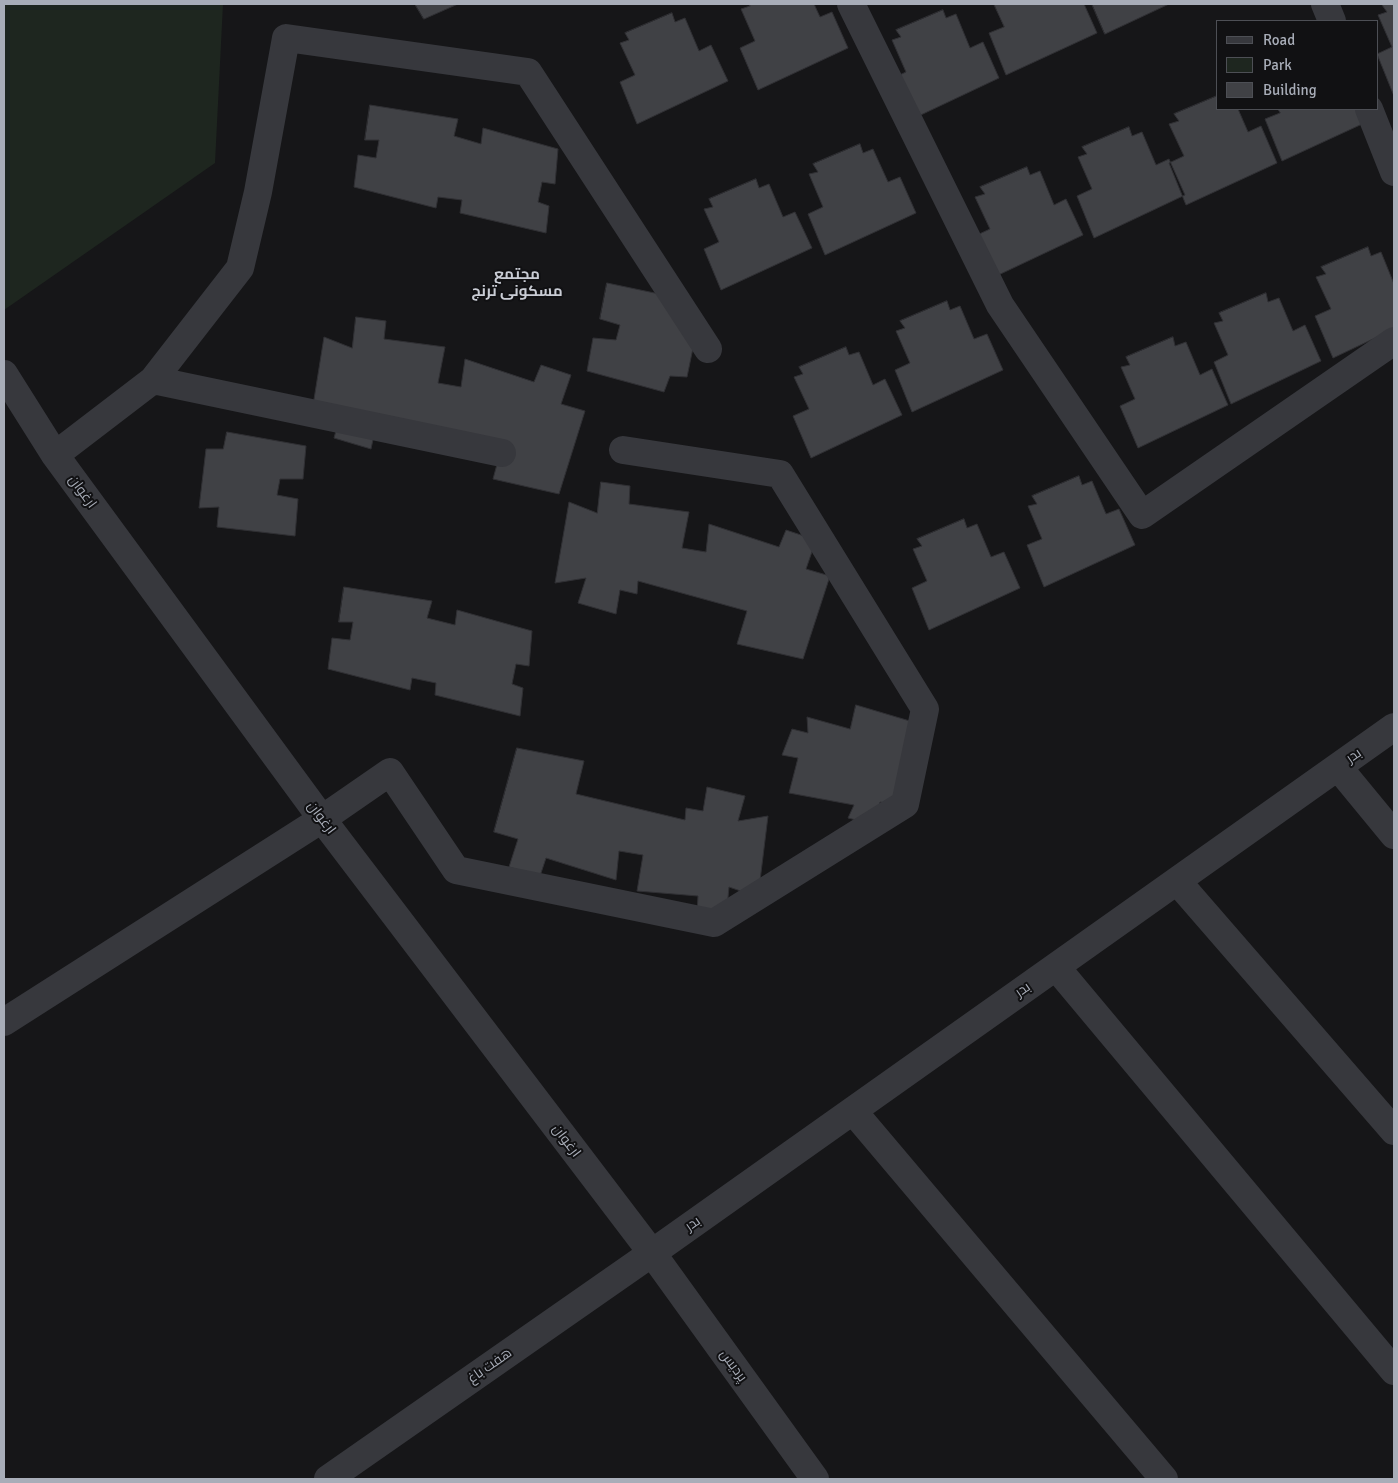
<!DOCTYPE html>
<html>
<head>
<meta charset="utf-8">
<style>
	body { margin:0 }
	#map { position:relative; width:1398px; height:1483px; overflow:hidden; background:#161618; font-family:Signika,sans-serif }
	canvas { display:block }
	.frame { position:absolute; inset:0; border:5px solid #a8adb8; pointer-events:none }
	.legend { position:absolute; left:1216px; top:20px; width:162px; height:90px; box-sizing:border-box; background:#111113; border:1px solid #4d4f55; margin:0; padding:6px 9px; list-style:none; font-size:15px; color:#a8adb8 }
	.legend li { display:flex; align-items:center; gap:10px; height:25px }
	.legend b { width:25px; border:1px solid #4d4f55 }
</style>
</head>
<body>
<div id="map">
<canvas width="1398" height="1483"></canvas>
<div class="frame"></div>
<ul class="legend">
<li><b style="height:6px;background:#37383d"></b>Road</li>
<li><b style="height:14px;background:#1e261f"></b>Park</li>
<li><b style="height:14px;background:#404145"></b>Building</li>
</ul>
</div>
<script>
const c = document.querySelector('canvas').getContext('2d');
c.lineJoin = 'round';
function fill(path, color) {
  c.fillStyle = color;
  c.fill(path, 'evenodd');
}
function stroke(path, color, width, dash) {
  c.strokeStyle = color;
  c.lineWidth = width;
  c.lineCap = dash ? 'butt' : 'round';
  c.setLineDash(dash || []);
  c.stroke(path);
}
function label(font, color, halo, rows, align = 'center') {
  c.font = font + ' Signika,Cairo,sans-serif';
  c.lineWidth = 4;
  c.setLineDash([]);
  c.textBaseline = 'middle';
  c.strokeStyle = halo;
  c.fillStyle = color;
  for (const [text, x, y, turn = 0] of rows) {
    c.save();
    c.translate(x, y);
    c.rotate((+turn || 0) * Math.PI / 180);
    c.textAlign = isNaN(turn) ? turn : align;
    if (halo) c.strokeText(text, 0, 0);
    c.fillText(text, 0, 0);
    c.restore();
  }
}
const green = new Path2D(`
	M4 4H223L215 163 4 310Z`);
const building = new Path2D(`
	M415 4H458L424 19Z
	M748 4H814L820 17 832 12 848 48 758 90 740 48 755 41 741 9 750 6Z
	M994 4H1084L1097 33 1006 75 989 33 1004 27Z
	M1092 4H1169L1105 34Z
	M1384 4H1394V96L1377 54 1392 47 1378 15 1387 12 1382 5Z
	M943 10 946 18 956 14 970 48 983 42 999 78 908 121 891 79 906 72 892 40 901 37 896 30Z
	M672 13 675 22 685 18 699 51 711 45 728 81 637 124 620 82 635 75 620 43 629 40 625 33Z
	M1217 96V109H1238L1248 132 1261 126 1277 163 1186 205 1169 163 1184 156 1169 124 1179 121 1174 114Z
	M370 105 458 119 454 136 481 144 483 128 558 149 555 184 542 182 538 202 549 206 546 233 460 213 462 200 438 197 436 208 354 187 358 155 376 158 379 140H365Z
	M1278 109H1368L1373 119 1282 161 1265 119 1280 113Z
	M1129 127 1132 136 1142 132 1156 165 1169 159 1185 195 1094 238 1077 196 1092 189 1078 157 1087 154 1082 147Z
	M860 144 863 153 873 149 888 182 900 177 916 213 825 255 808 214 823 207 809 174 818 172 813 164Z
	M1027 167 1030 175 1040 171 1054 205 1066 199 1083 235 992 278 975 236 990 229 975 197 985 194 980 187Z
	M756 179 759 188 769 184 783 217 795 212 812 248 721 290 704 249 719 242 704 209 713 207 709 199Z
	M1368 247 1371 256 1381 252 1394 284V329L1333 358 1315 316 1331 309 1316 277 1326 274 1321 267Z
	M607 283 683 299 699 319 687 377 670 376 664 392 587 371 593 338 616 340 620 325 600 319Z
	M1266 293 1268 302 1279 298 1293 331 1305 325 1321 361 1231 404 1214 362 1228 355 1214 323 1223 321 1219 313Z
	M947 301 950 310 960 306 974 339 987 334 1003 370 912 412 895 370 910 363 896 331 905 328 900 321Z
	M356 317 386 321 384 339 445 347 438 383 461 387 465 359 534 382 541 365 571 375 561 404 585 411 559 494 493 479 502 446 376 425 371 449 334 438 341 413 311 418 324 337 352 348Z
	M1173 337 1175 346 1186 342 1200 375 1212 369 1228 405 1138 448 1120 406 1135 399 1121 367 1130 365 1126 357Z
	M846 347 849 355 859 352 873 385 885 379 902 415 811 458 793 416 809 409 794 377 803 374 799 367Z
	M227 432 306 446 303 479H280L277 495 298 499 295 536 217 527 219 507 199 508 206 449H223Z
	M1079 476 1082 485 1092 481 1106 514 1119 509 1135 545 1044 587 1027 545 1042 539 1028 506 1037 504 1032 496Z
	M601 482 630 486 629 504 689 512 682 548 706 552 709 524 779 547 786 530 816 540 806 569 830 576 803 659 737 644 747 611 638 581 637 594 620 590 616 614 578 603 586 578 555 583 569 502 597 513Z
	M964 519 967 528 977 524 991 557 1004 552 1020 588 929 630 912 588 927 581 913 549 922 546 917 539Z
	M344 587 432 601 427 618 455 625 457 610 532 631 529 666 516 664 512 684 523 688 520 716 435 695 436 683 412 678 410 690 328 669 332 638 350 640 353 622H339Z
	M856 705 930 727 913 808 880 802 877 825 848 818 854 805 789 793 798 758 782 755 792 729 808 733 807 717 850 729Z
	M517 748 584 761 576 794 685 820 686 808 703 811 707 787 745 796 738 821 768 816 758 897 729 887 726 918 697 915 698 896 637 891 643 855 619 851 616 880 546 858 540 876 509 867 518 839 494 832Z`);
const minor = new Path2D(`
	M851 4 1000 305 1142 515 1394 341
	M1325 4 1332 21
	M1369 109 1394 172
	M4 374 55 455 322 819 652 1253 815 1479
	M153 380 502 453
	M55 455 153 380 240 268 258 192 286 38 528 72 708 349
	M1338 767 1394 835
	M1177 881 1394 1131
	M1056 967 1394 1371
	M4 1022 322 819 390 772 456 870 714 923 905 804 925 709 780 474 623 450
	M853 1111 1164 1479
	M328 1479 652 1253 1394 727`);
const streetNames = [
	["ارغوان",82,492,54],
	["بدر",1354,756,-35],
	["ارغوان",321,818,53],
	["بدر",1023,990,-35],
	["ارغوان",566,1141,53],
	["بدر",693,1224,-35],
	["هفت باغ",490,1366,-35],
	["پردیس",733,1366,54]
];
const neighbourhoodNames = [
	["مجتمع",517,275],
	["مسکونی ترنج",517,292]
];
fill(green, '#1e261f');
fill(building, '#404145');
stroke(building, '#303034', 1);
stroke(minor, '#37383d', 28);
label('14px', '#a8adb8', '#111113', streetNames);
label('bold 15px', '#c9ccd4', '#111113', neighbourhoodNames);
</script>
</body>
</html>
